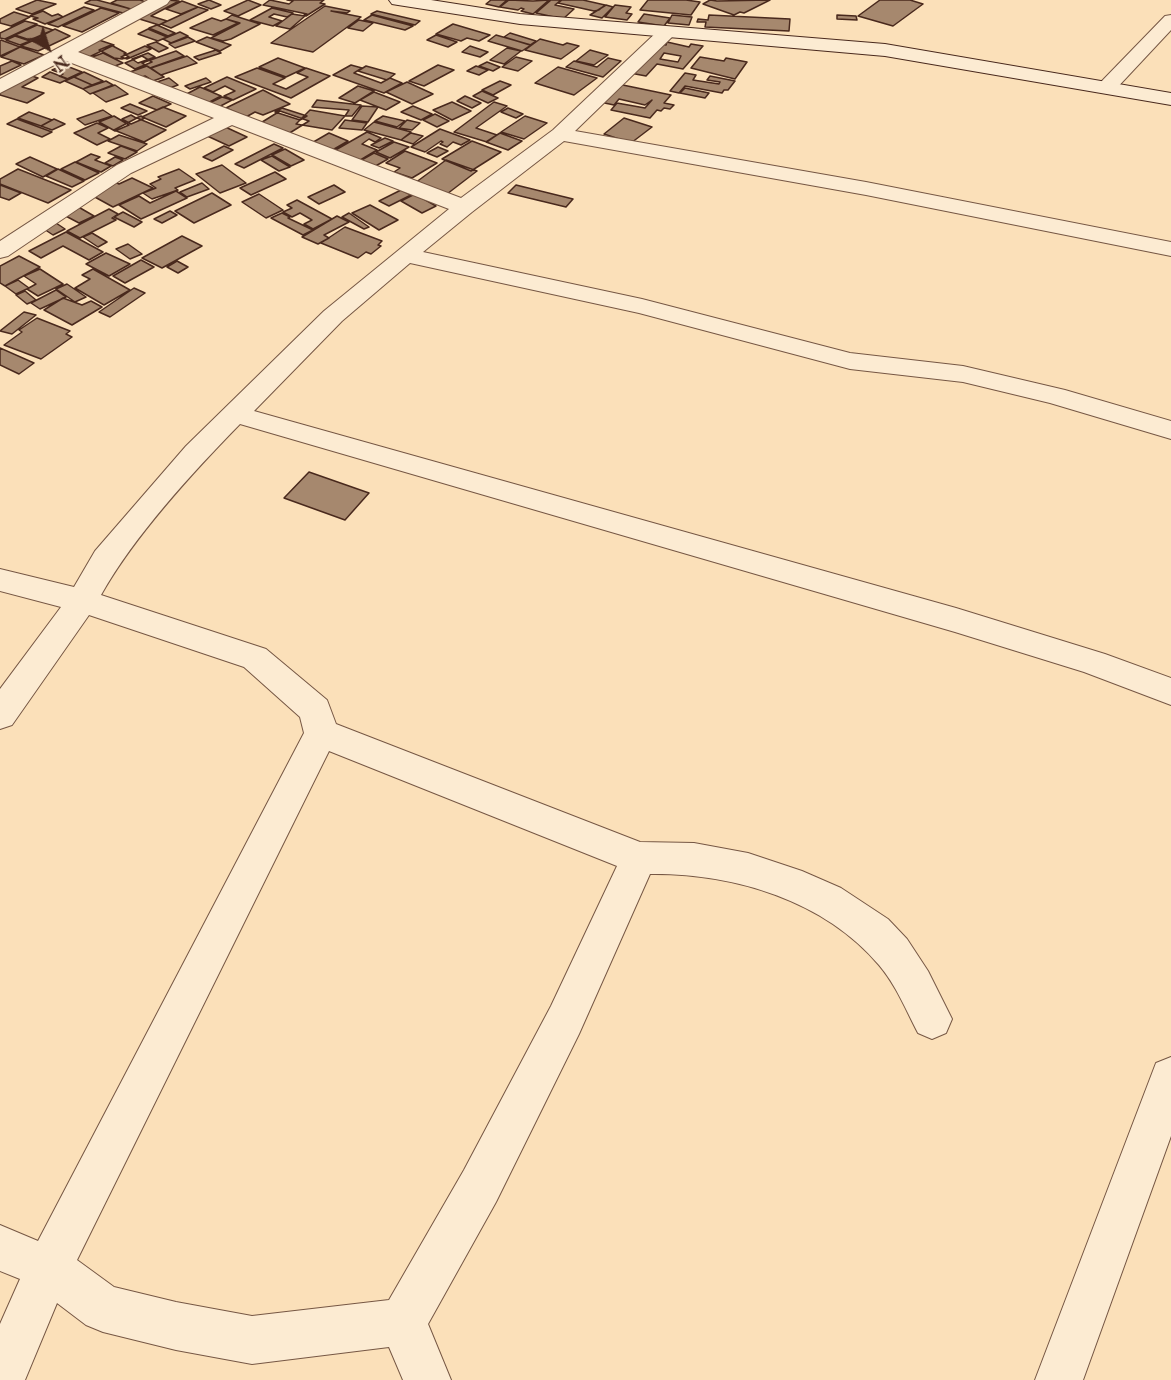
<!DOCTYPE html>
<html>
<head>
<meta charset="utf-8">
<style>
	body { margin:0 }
	#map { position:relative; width:1171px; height:1380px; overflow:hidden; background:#fbe0b9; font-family:"IM FELL English",serif }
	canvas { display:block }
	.north { position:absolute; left:18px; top:18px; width:60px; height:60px; -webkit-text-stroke:4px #fcebd2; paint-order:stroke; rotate:141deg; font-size:16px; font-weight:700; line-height:24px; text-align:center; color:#49291d }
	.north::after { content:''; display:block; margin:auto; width:21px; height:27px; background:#49291d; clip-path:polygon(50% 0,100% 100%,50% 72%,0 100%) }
</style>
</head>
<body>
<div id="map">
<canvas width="1171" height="1380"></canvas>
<div class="north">N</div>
</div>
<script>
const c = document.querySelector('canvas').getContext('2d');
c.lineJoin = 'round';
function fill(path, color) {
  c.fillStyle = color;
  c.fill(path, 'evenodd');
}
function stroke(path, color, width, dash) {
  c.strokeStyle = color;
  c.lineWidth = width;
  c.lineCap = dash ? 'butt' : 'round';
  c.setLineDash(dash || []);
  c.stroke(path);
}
const building = new Path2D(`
	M37 0 56 4 32 14 16 9Z
	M91 0H97L131 9 123 13 85 3Z
	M117 0H140L149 3 134 10 111 3Z
	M167 0 179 1 151 16 167 21 159 25 133 17Z
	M209 0 221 5 211 9 198 4Z
	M248 0 261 5 238 16 224 11Z
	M270 0 289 4 293 1 287 0H324L320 3 325 4 306 16 304 15 307 14 263 5Z
	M491 0H507L499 7 486 4Z
	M509 0 533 1 549 0 533 14 521 11 524 9 521 8 518 10 500 7Z
	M551 0H561L555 5 574 9 563 19 536 13Z
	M562 0H583L605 5 599 10 594 11 558 3Z
	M648 0H686L700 2 691 15 640 10Z
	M710 0 717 1 770 0 744 13 740 12 734 15 703 4Z
	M880 0H910L923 4 893 26 858 16Z
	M182 1 198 7 181 14 166 9Z
	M606 5 613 7 602 18 590 15Z
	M615 5 631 7 626 13 632 14 627 20 605 17Z
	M325 6 350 11 347 13 331 11 361 17 313 52 271 43Z
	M84 7 94 10 58 27 48 24Z
	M198 7 208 10 171 28 161 24Z
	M101 8 119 13 82 32 63 26Z
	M272 8 293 13 287 17 274 14 269 17 282 21 273 26 250 20Z
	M43 11 52 16 58 14 63 17 45 24 33 19 38 18 30 16Z
	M377 11 420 21 415 25 371 14Z
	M14 12 30 17 11 26 0 23V19Z
	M292 14 305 16 290 29 276 26Z
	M644 14 670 18 664 26 638 22Z
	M232 15 260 24 231 39 223 41 211 38 240 23 226 19Z
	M372 15 413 26 405 30 364 20Z
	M672 15 692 17 689 25 668 23Z
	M709 15 790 19 789 31 705 27 706 22H697L698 19 708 20Z
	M837 15 856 16 857 20 837 19Z
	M212 18 221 21 226 19 238 23 213 35 190 28Z
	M359 20 373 23 363 31 348 28Z
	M25 21 37 24 5 39 0 38V33Z
	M453 24 490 35 479 41 467 38 461 41 436 34Z
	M37 25 53 30 30 40 15 35Z
	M157 25 175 33 168 36 149 28Z
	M55 29 70 36 49 46 33 40Z
	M148 29 167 37 158 41 138 34Z
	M180 32 188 36 171 43 163 39Z
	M510 33 536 41 530 45 504 37Z
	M436 35 457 42 448 47 427 40Z
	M496 35 531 45 522 51 488 41Z
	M15 36 30 41 20 45 6 40Z
	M188 37 195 41 175 48 169 44Z
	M207 37 231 45 220 51 196 42Z
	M540 39 563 45 567 43 579 46 561 59 525 50Z
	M99 40 114 45 87 58 72 53Z
	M0 41 1 40 20 47 0 56Z
	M32 41 49 46 38 51 21 46Z
	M156 42 168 48 159 52 147 45Z
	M667 42 689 47 691 44 703 46 683 69 657 64 646 76 630 73 659 43 666 45Z
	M111 45 126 53 124 54 129 57 122 59 114 58 99 50Z
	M145 46 151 49 127 59 121 57Z
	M470 46 488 52 480 57 462 52Z
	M20 47 44 55 24 64 1 57Z
	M507 48 521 51 504 64 490 60Z
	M216 50 221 53 199 60 194 57Z
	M590 50 608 55 594 65 576 61Z
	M176 51 184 56 150 68 142 63Z
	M103 53 123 63 107 69 87 59Z
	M148 53 155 57 138 63 132 59Z
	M664 53 681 56 678 62 660 59Z
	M142 56 152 62 135 69 125 63Z
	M187 56 197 63 161 75 151 68Z
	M516 57 532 61 518 71 502 67Z
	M700 57 724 61 726 58 747 62 735 79 691 68Z
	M278 58 305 68 286 77 259 67Z
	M608 58 621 61 603 77 566 67 574 61 597 67Z
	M12 61 21 65 0 75V66Z
	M487 62 500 67 493 71 479 66Z
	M64 65 82 72 67 79 59 76 63 74 52 70Z
	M351 65 362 68 354 73 381 83 390 78 402 83 384 93 333 75Z
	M438 65 454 70 424 86 409 81Z
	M147 66 164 77 153 81 145 76 136 79 127 73Z
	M366 66 395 74 387 80 358 71Z
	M476 66 488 70 479 75 467 71Z
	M558 67 597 78 574 95 535 83Z
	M257 68 285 78 273 84 286 89 308 77 297 73 306 68 330 76 291 98 235 77Z
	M50 72 68 79 60 83 42 77Z
	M84 72 103 81 92 85 74 77Z
	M685 73 696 75 693 80 719 84 720 82 707 80 710 76 735 81 728 90H724L722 93 685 86 679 93 670 91Z
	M26 74 38 78 22 87 44 93 27 103 0 95V88Z
	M74 77 92 85 83 89 65 81Z
	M227 77 256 89 233 100 224 96 235 91 225 86 213 92 204 88Z
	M169 78 178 85 167 89 157 82Z
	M206 78 211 82 190 89 185 86Z
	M106 81 113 85 90 94 83 89Z
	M500 81 511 85 493 95 482 90Z
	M407 82 433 94 412 104 386 92Z
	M618 84 671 95 664 103 674 105 670 109 664 108 661 111 657 110 650 118 611 110 617 103 645 108 652 100 645 105 619 99 614 105 600 102Z
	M115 85 128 94 106 102 93 93Z
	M358 86 374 91 355 103 339 98Z
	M200 87 221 96 202 106 181 97Z
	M685 88 709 93 705 98 680 93Z
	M263 90 290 104 263 115 255 112 246 117 226 108Z
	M482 91 498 98 488 103 473 96Z
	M374 92 400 102 386 110 360 100Z
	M153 96 171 104 157 110 139 103Z
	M465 96 481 103 472 108 457 101Z
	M222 97 232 100 213 110 203 106Z
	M317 100 361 105 352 116H345L349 110 312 107Z
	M452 102 471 111 452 120 433 110Z
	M494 102 507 106 476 128 497 135 487 142 454 132Z
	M130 104 147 111 138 115 121 108Z
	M362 106 378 107 368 122 352 120Z
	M413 106 432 114 421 120 401 112Z
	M163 107 186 116 166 127 142 117Z
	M282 108 307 116 300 120 275 112Z
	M508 108 523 114 516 118 501 112Z
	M103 110 112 116 85 125 77 119Z
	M310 110 345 116 332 130 296 124Z
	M280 111 309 121 288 134 259 124Z
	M29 112 52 120 41 126 18 118Z
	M435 114 449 121 437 127 423 120Z
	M131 115 136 118 141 116 145 118 131 124 122 119Z
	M114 116 129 125 115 131 99 122Z
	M383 116 405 121 397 127 375 121Z
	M525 116 547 123 524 139 501 132Z
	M137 118 166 130 144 142 114 130Z
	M624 118 652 127 631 143 604 134Z
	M17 119 52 132 42 137 7 124Z
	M54 119 65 124 52 130 41 126Z
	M345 120 367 123 362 130 339 128Z
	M407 120 420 123 412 130 399 128Z
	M374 122 411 132 401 140 364 130Z
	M97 123 108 128 98 133 110 139 97 145 74 133Z
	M221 125 247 137 229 146 203 134Z
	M440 129 470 140 461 145 453 142 447 147 440 144 443 142 441 141 425 152 411 147Z
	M367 132 381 138 375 142 369 139 362 144 377 150 357 162 332 152Z
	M329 133 348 141 329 152 310 144Z
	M411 133 423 136 413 144 401 140Z
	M500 133 522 141 508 150 486 142Z
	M119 135 147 144 137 151 108 141Z
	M385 138 393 141 379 148 371 145Z
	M472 141 501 152 471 171 442 159Z
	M394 142 409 147 390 158 376 152Z
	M274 144 283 148 244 168 235 164Z
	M121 146 137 152 125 159 108 153Z
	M224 146 233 150 212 161 203 157Z
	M438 147 448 151 437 157 427 153Z
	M285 149 304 160 291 166 272 155Z
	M405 151 437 163 412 178 394 172 400 168 386 163Z
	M374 153 388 159 372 168 358 162Z
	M91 154 100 157 95 160 111 166 101 172 76 162Z
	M272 156 290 167 279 171 261 160Z
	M30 157 57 169 43 177 16 164Z
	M115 157 123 160 113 166 105 163Z
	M446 160 477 171 447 194 415 183Z
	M75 162 99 173 85 180 61 169Z
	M222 165 246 183 220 193 196 174Z
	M18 169 71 190 48 203 0 184V179Z
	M58 169 84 181 72 187 46 176Z
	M179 169 195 180 175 188 178 190 152 199 143 193 156 188 150 184 161 179 158 177Z
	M275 172 286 179 251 195 240 188Z
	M132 178 153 188 113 207 93 196 115 182 119 184Z
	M202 183 209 189 187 197 180 192Z
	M0 185 21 193 9 200 0 197Z
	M334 185 345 192 319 204 308 197Z
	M516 185 573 199 566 207 508 193Z
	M401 190 411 195 389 206 379 201Z
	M176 191 187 198 141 219 119 205 139 196 150 203Z
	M212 193 231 205 194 223 175 211Z
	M259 194 283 210 266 218 242 202Z
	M415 194 436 206 422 213 401 201Z
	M297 200 332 219 313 229 304 224 312 220 300 213 292 217 283 212 292 208 287 205Z
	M75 205 94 216 79 223 60 213Z
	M370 205 398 220 379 230 352 213Z
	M109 209 118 214 112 218 116 220 80 238 67 231Z
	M170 211 177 215 162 223 154 219Z
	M123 212 142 222 134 227 114 217Z
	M282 213 290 217 288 218 313 230 303 235 271 218Z
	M349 213 369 227 364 229 342 217Z
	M337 216 349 222 324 235 329 238 318 244 302 237Z
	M56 223 65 229 53 235 44 229Z
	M345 227 382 241 378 245 381 246 371 254 366 252 358 258 321 243Z
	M66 232 103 252 89 260 63 246 41 258 29 251Z
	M92 233 107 242 98 247 83 237Z
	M182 236 202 246 162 268 142 258Z
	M128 244 142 254 130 259 116 249Z
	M106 253 130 264 109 276 86 264Z
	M19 256 40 267 5 286 0 283V266Z
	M141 260 154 267 125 283 113 276Z
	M177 261 188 267 178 273 167 267Z
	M40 269 63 284 38 296 27 289 36 284 24 276Z
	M93 269 130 290 104 305 75 288 90 279 82 275Z
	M18 280 29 288 16 294 5 286Z
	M67 284 86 297 75 302 56 289Z
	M134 288 145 293 110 317 99 312Z
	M56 290 66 297 40 309 31 303Z
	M25 291 36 300 27 304 16 295Z
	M63 298 82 305 91 301 102 307 72 325 44 310Z
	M24 312 36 315 12 334 0 331Z
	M37 318 70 331 66 334 72 337 41 359 4 345 22 332 19 330Z
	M0 348 34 363 19 374 0 365Z
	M309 472 369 493 345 520 284 498Z`);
const street = new Path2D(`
	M148 0H170L167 4 78 52 461 198 553 130 660 29H672L675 33 672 37 575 131 866 182 1171 242V256L866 195 564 141 472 212 423 252 642 299 850 353 963 366 1065 390 1171 421V439L1050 403 963 382 850 369 639 313 410 263 342 321 254 411 956 608 1105 654 1171 678V705L1084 672 955 632 240 424C192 473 134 536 101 595L266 649 327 700 336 724 640 842 694 843 748 853 802 871 841 888 888 919 907 939 928 971 952 1019 946 1033 932 1039 918 1033C906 1010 896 985 879 965 824 900 733 873 650 874L579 1034 496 1202 428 1324 451 1380H403L389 1347 252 1364 176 1350 103 1332 86 1325 57 1303 25 1380H0V1324L20 1279 0 1271V1225L38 1241 304 733 300 717 244 667 89 615 12 725 0 729V689L61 607 0 591V569L74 587 95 551 186 446 324 311 449 209 232 125 131 173 8 256 0 258V241L117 165 214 118 64 60 0 93V79ZM329 751 617 866 551 1006 464 1170 389 1300 252 1316 176 1302 114 1287 77 1260Z
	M1171 15V30L1113 92H1099L1096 88 1099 84 1165 16Z
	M1171 1057V1136L1083 1380H1035L1156 1063Z`);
const secondary = new Path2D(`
	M389 0H431L520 14 885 44 1171 93V105L885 56 520 24 398 5 392 4Z`);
fill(building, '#a6886e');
stroke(building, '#49291d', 1.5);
stroke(street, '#765744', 2);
stroke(secondary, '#49291d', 2);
fill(street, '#fcebd2');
fill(secondary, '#fcebd2');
</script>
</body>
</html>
